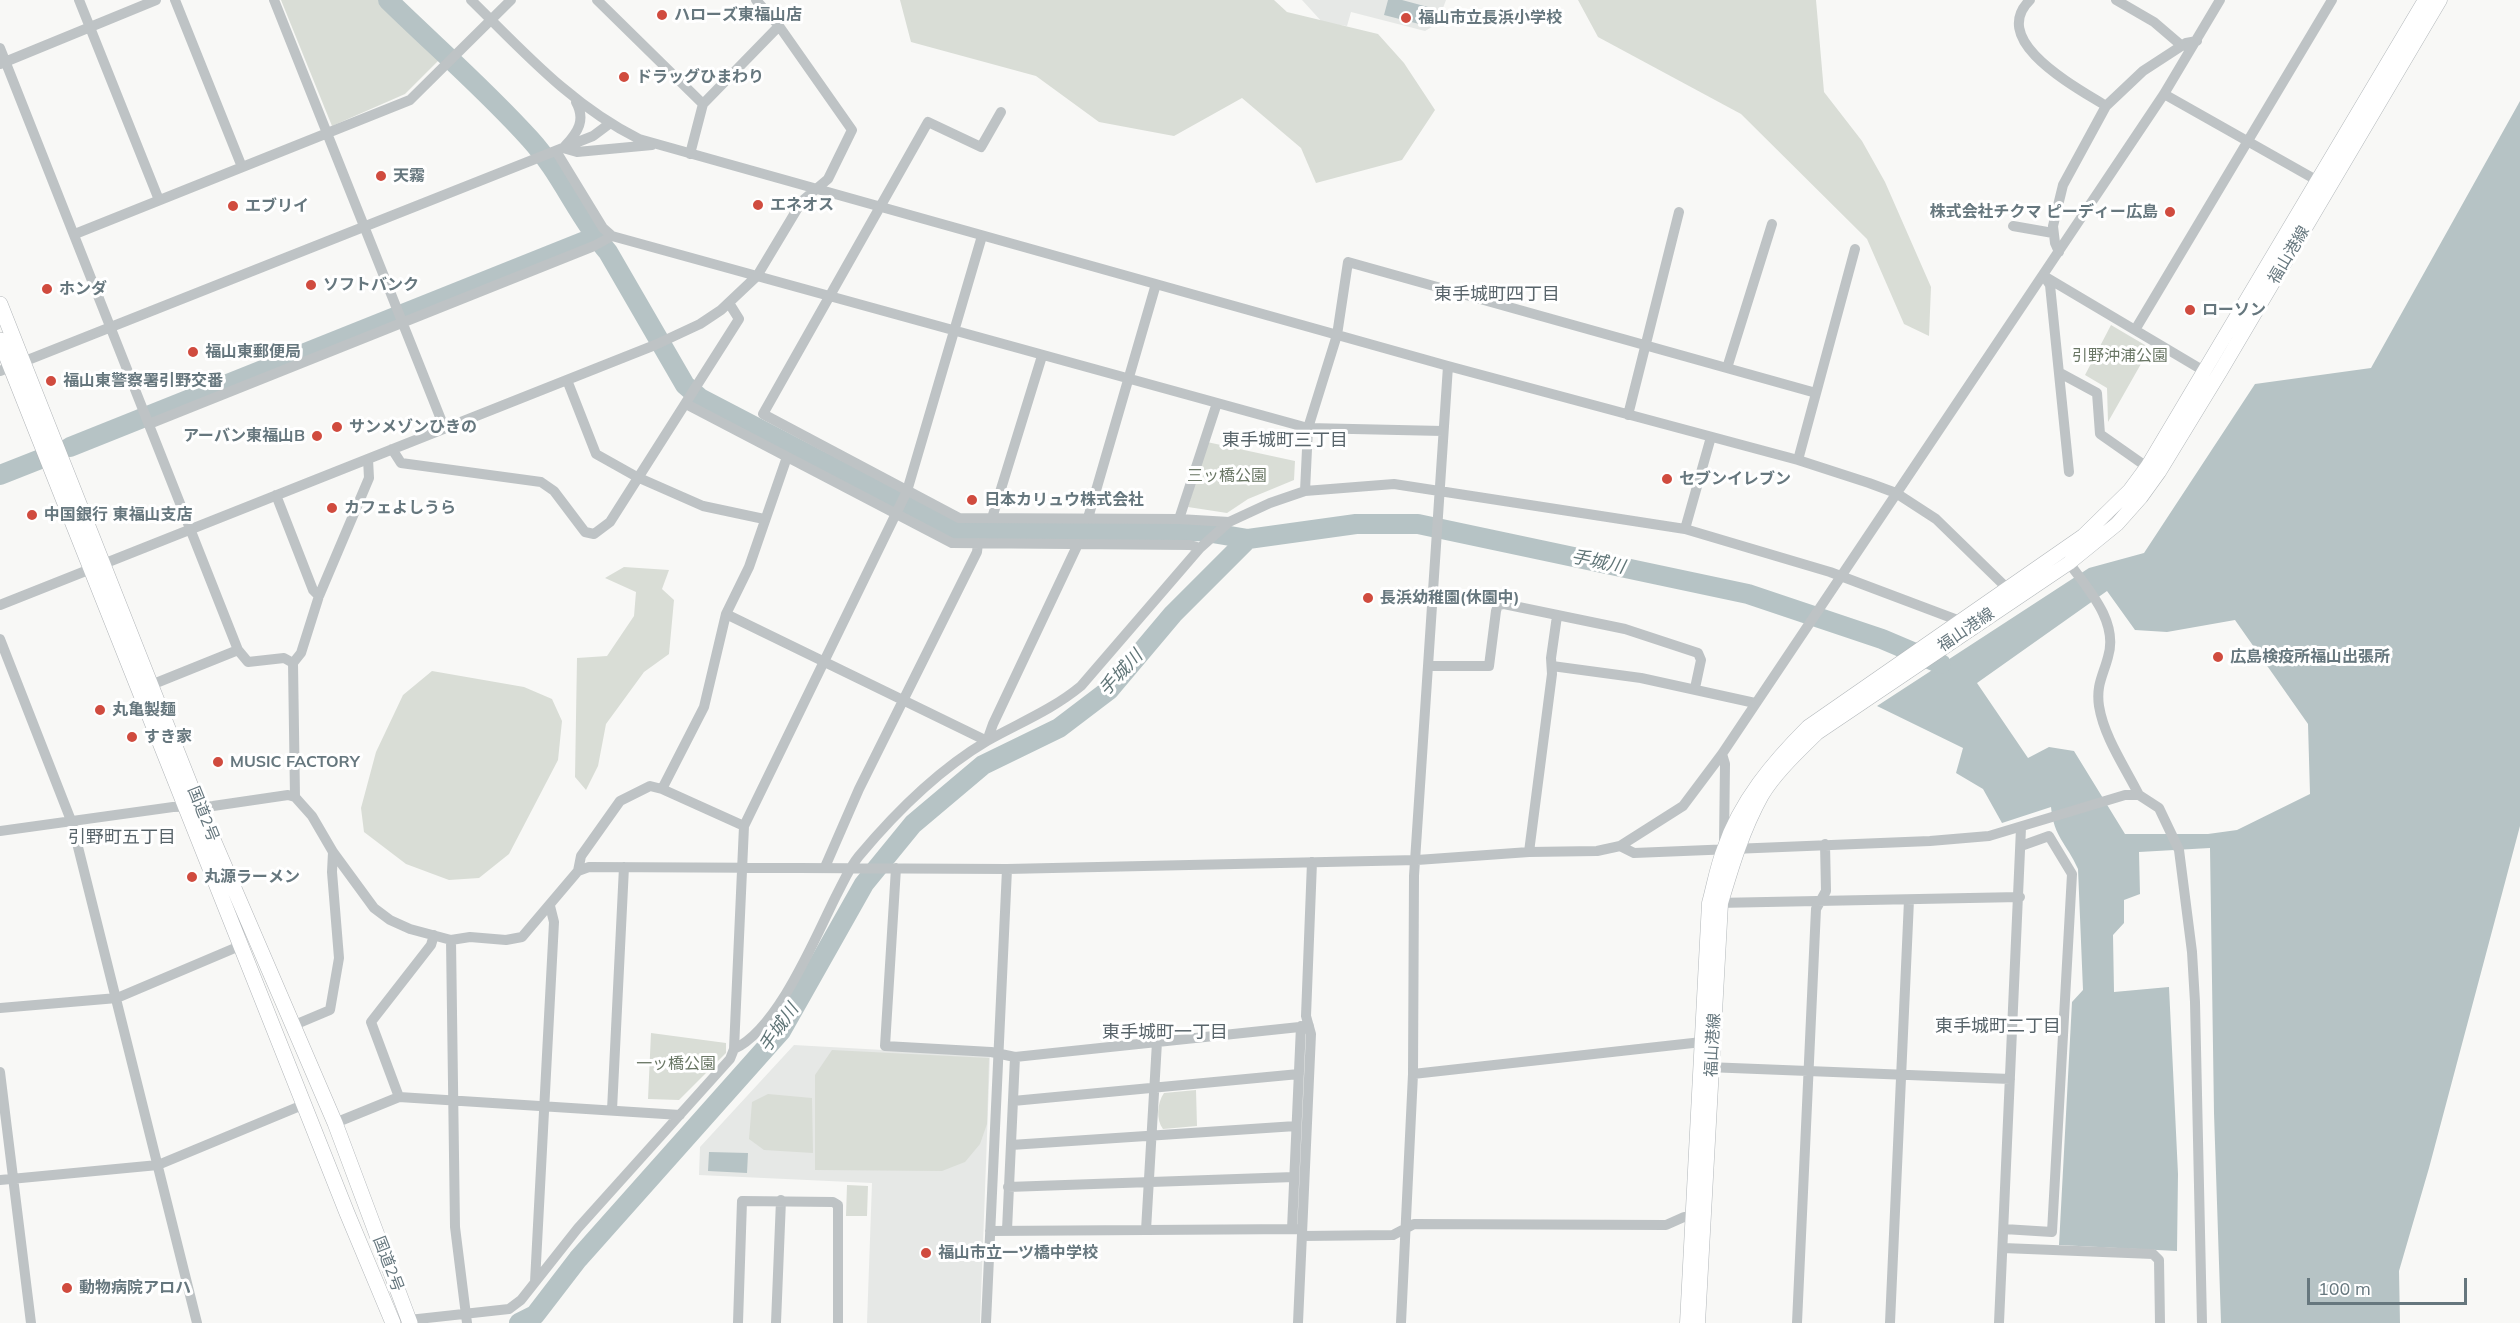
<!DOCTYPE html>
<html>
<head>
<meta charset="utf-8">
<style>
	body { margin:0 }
	#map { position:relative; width:2520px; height:1323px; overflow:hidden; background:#f8f8f6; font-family:Mulish,sans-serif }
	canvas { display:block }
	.scale { position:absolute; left:2307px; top:1278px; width:160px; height:27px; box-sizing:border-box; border:3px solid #66777e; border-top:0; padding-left:8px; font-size:18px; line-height:21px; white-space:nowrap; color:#66777e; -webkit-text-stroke:4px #fff; paint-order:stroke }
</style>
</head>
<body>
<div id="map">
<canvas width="2520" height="1323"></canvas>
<div class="scale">100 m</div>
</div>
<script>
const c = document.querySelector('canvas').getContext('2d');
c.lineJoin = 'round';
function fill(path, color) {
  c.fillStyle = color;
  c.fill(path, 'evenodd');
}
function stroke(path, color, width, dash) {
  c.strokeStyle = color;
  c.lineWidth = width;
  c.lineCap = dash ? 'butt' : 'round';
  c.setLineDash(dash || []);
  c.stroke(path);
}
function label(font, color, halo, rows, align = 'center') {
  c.font = font + ' Mulish,"Noto Sans JP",sans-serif';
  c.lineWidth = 6;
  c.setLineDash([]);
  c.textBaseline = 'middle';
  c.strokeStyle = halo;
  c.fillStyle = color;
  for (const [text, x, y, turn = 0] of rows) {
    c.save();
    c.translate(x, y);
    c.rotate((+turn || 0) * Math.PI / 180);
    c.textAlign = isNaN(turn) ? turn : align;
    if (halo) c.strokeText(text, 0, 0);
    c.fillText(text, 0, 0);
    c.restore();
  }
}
const built = new Path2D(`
	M1302 0H1446L1437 24 1425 31 1351 12 1347 26 1323 23Z
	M794 1045 990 1056 980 1323H867L872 1183 699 1175 700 1147Z`);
const green = new Path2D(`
	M281 0H381L440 59 405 94 332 126Z
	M900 0H1274L1287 12 1378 34 1404 63 1435 110 1402 160 1316 183 1301 148 1242 98 1174 136 1099 122 1036 76 911 42Z
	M1578 0H1816L1824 92 1862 141 1885 182 1931 287 1929 336 1904 324 1867 239 1741 114 1598 37Z
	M2111 325 2150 348 2108 422 2107 388 2085 375Z
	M1207 442 1295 461 1294 480 1248 499 1227 513 1188 507Z
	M624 567 669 570 662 589 674 600 669 654 644 672 606 724 598 766 586 790 575 777 577 658 607 656 634 616 636 592 605 578Z
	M432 671 524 687 552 699 562 721 558 760 509 854 479 878 449 880 406 864 364 832 361 808 376 752 403 695Z
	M651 1033 726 1043V1053L679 1100 648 1099Z
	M832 1050 989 1058 987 1124 980 1144 965 1162 942 1171 815 1170V1075Z
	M1196 1090 1197 1126 1163 1129C1156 1120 1157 1103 1164 1093Z
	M768 1094 812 1098 813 1153 764 1150 749 1139 752 1102Z
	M847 1185 868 1186 867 1216H846Z`);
const water = new Path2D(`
	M1388 0H1402L1428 7 1423 25 1384 15Z
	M2520 101V826L2429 1168 2399 1271 2400 1323H2221L2214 1113 2210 848 2139 852 2140 894 2124 900V923L2113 935 2114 992 2169 987 2178 1174 2177 1251 2059 1245 2072 1002 2083 990 2078 869C2066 842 2054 838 2051 807L2002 823 1983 789 1956 773 1963 748 1877 706 2089 568 2144 553 2255 384 2371 368ZM2107 591 2135 630 2167 632 2235 620 2308 724 2310 794 2237 830 2208 834H2125L2074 751 2049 747 2028 758 1977 683Z
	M709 1152 748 1153 747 1173 708 1171Z`);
const river = new Path2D(`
	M388 0C435 46 486 90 530 139 561 173 578 217 608 252L685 385 700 398 957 532 1200 531 1248 539 1356 524H1418L1748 594 1882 639 1941 664
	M70 447 595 237
	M0 475 38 460
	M519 1323 535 1315 578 1259 781 1031 864 884 913 824 983 765 1059 728 1109 690 1173 614 1248 539`);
const minor = new Path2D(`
	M79 0 159 200
	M175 0 242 167
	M274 0 444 427
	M471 0C523 51 572 106 639 139L1448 366 1798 460 1869 483 1896 493 1936 519 2012 593
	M597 0 703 104
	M2030 0C1988 41 2076 87 2106 106
	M2116 0 2154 22 2182 46
	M0 48 238 650 248 662 284 658 293 663 295 797
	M0 64 156 0
	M2164 94 2318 181
	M1001 112 981 147 928 122 763 414 959 518 1179 519 1229 522
	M565 146C578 132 586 120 576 102
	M563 148 577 152 652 145
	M556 151 603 228 612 236 1308 428 1443 431
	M690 154 703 104 779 26
	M2013 226 2053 233
	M75 234 410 100 511 0
	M2059 252 2055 243 2053 226 2063 185 2106 106 2143 71 2186 43 2197 41
	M2044 276 2050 285 2069 472
	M2044 276 2204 371
	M2135 330 2332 0
	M1727 368 1772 224
	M0 371 593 136 609 124
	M2060 373 2097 393 2100 434 2147 467
	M567 380 596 454 637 477 703 506 764 519
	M686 404 952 543 1190 545 1200 548 1229 522 1270 503 1305 491 1394 484 1685 529 1830 572 1960 621
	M1628 415 1679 212
	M149 424 594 246 612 236
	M392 449 401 463 541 482 554 491 585 532 594 534 610 522 739 319 729 303
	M1798 460 1855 249
	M1305 491 1308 428 1337 335 1348 262 1816 393
	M276 495 313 590 319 596
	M992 518 1042 356
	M1088 518 1156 284
	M1179 519 1217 403
	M1685 529 1711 437
	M2069 563C2088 589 2119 622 2108 657 2103 676 2096 685 2099 706 2104 737 2125 767 2139 795
	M0 605 655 345 700 324 721 310 757 276 802 201 828 179 852 130 779 26 756 0
	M726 614 987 741 993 724 1078 544
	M0 639 72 823 197 1323
	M293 663 301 653 319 596 369 478 368 459
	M1428 666H1489L1496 611 1498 605 1504 604 1625 629 1698 653 1701 660 1695 688
	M1552 666 1641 678 1755 703
	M151 685 238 650
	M1722 754 1725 764 1724 842
	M662 789 744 826
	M0 831 173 807 213 806 288 795 295 797 312 816 333 852 374 908 390 920 410 929 451 940 470 937 506 940 522 937 578 871 589 867 1007 869 1417 860 1529 852 1597 851 1620 846 1634 853 1930 841 1989 836 2125 795H2139L2159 808 2179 850 2192 952 2195 1002 2202 1323
	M1620 846 1683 806 1722 754 2164 94 2220 0
	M1529 852 1552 674 1551 658 1557 616
	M825 867 859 789 977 552 978 543
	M896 868 885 1046 991 1052 1015 1057 1309 1026
	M578 871 581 856 620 801 650 786 662 789 704 707 726 614 749 567 787 457
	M1716 903 2020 897
	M451 940 455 1227 467 1323
	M0 1008 117 998 242 945
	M292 1026 330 1010 339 958 332 872 333 852
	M734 1049C778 1029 815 938 836 896 843 883 849 868 859 856 895 813 938 770 987 741 1019 723 1052 710 1081 686L1200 548
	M1707 1067 2010 1079
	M0 1072 31 1323
	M1413 1074 1702 1042
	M399 1097 371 1022 431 945 434 935
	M1013 1101 1299 1074
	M612 1110 624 867
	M335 1123 399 1097 680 1115
	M1011 1145 1296 1126
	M0 1180 158 1165 305 1104
	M1008 1187 1294 1177
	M1292 1229 1301 1026
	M2004 1229 2052 1232 2072 874 2049 836 2021 846
	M1007 1230 1015 1057
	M1146 1230 1157 1042
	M990 1231 1302 1229
	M1302 1236 1393 1235 1414 1224 1666 1225 1684 1217 1693 1218
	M2003 1248 2153 1254 2159 1260 2160 1323
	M535 1282 554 922 550 906
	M409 1320 509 1309 521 1300 578 1228 730 1059 734 1049 744 826 907 491 982 236
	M738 1323 742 1201 833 1202 838 1205V1323
	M776 1323 781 1200
	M986 1323 1007 869
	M1298 1323 1311 1034 1306 1016 1312 862
	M1401 1323 1413 1074 1414 876 1448 366
	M1797 1323 1816 909 1826 891 1825 844
	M1890 1323 1909 900
	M1999 1323 2021 828`);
const major = new Path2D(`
	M1687 1323 1709 903C1714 885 1717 866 1724 849 1740 801 1773 762 1808 727L2083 536 2130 490 2147 467 2425 0
	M1698 1323 1721 903C1732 866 1743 829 1762 795 1776 772 1798 752 1817 733L2069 563 2117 524 2141 497 2159 472 2220 372 2440 0`);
const highway = new Path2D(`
	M0 304 199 807 335 1123 410 1323
	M0 340 347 1213 393 1323`);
const markers = [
	[662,15,6,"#d04b3e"],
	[1406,18,6,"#d04b3e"],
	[624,77,6,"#d04b3e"],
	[381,176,6,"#d04b3e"],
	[758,205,6,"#d04b3e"],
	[233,206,6,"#d04b3e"],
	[2170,212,6,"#d04b3e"],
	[311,285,6,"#d04b3e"],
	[47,289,6,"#d04b3e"],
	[2190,310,6,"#d04b3e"],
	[193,352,6,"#d04b3e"],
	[51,381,6,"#d04b3e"],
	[337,427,6,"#d04b3e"],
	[317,436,6,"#d04b3e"],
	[1667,479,6,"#d04b3e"],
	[972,500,6,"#d04b3e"],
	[332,508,6,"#d04b3e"],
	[32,515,6,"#d04b3e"],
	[1368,598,6,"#d04b3e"],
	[2218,657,6,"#d04b3e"],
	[100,710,6,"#d04b3e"],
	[132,737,6,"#d04b3e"],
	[218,762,6,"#d04b3e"],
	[192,877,6,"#d04b3e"],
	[926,1253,6,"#d04b3e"],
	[67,1288,6,"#d04b3e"]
];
const poiNames = [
	["ハローズ東福山店",674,15],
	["福山市立長浜小学校",1418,18],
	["ドラッグひまわり",636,77],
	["天霧",393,176],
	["エネオス",770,205],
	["エブリイ",245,206],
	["株式会社チクマ ピーディー広島",2158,212,"right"],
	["ソフトバンク",323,285],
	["ホンダ",59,289],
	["ローソン",2202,310],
	["福山東郵便局",205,352],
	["福山東警察署引野交番",63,381],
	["サンメゾンひきの",349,427],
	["アーバン東福山B",305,436,"right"],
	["セブンイレブン",1679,479],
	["日本カリュウ株式会社",984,500],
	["カフェよしうら",344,508],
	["中国銀行 東福山支店",44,515],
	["長浜幼稚園(休園中)",1380,598],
	["広島検疫所福山出張所",2230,657],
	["丸亀製麺",112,710],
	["すき家",144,737],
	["MUSIC FACTORY",230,762],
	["丸源ラーメン",204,877],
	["福山市立一ツ橋中学校",938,1253],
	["動物病院アロハ",79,1288]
];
const streetNames = [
	["福山港線",2289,255,-59],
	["福山港線",1966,630,-34],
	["国道2号",203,814,68],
	["福山港線",1713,1045,-87],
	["国道2号",388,1264,69]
];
const parkNames = [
	["引野沖浦公園",2120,356],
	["三ッ橋公園",1227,476],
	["一ッ橋公園",676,1064]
];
const neighbourhoodNames = [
	["東手城町四丁目",1497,295],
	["東手城町三丁目",1285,441],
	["引野町五丁目",122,838],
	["東手城町二丁目",1998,1027],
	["東手城町一丁目",1165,1033]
];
const waterNames = [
	["手城川",1598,562,12],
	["手城川",1121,673,-47],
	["手城川",779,1028,-55]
];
fill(built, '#e6e8e6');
fill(green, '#d9ddd6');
fill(water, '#b6c3c5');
stroke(river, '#b6c3c5', 20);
stroke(major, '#b2b7ba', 15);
stroke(highway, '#b2b6b9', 16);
stroke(minor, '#bec3c5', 10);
stroke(major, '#fff', 14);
stroke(highway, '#fff', 15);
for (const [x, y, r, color] of markers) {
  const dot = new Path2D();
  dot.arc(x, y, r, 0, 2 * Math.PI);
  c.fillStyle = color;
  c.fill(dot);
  stroke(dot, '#fff', 2);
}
label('bold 16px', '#66777e', '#fff', poiNames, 'left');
label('16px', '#66777e', '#fff', streetNames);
label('16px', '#6a7765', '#fff', parkNames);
label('18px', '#58646a', '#fff', neighbourhoodNames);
label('italic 18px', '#617678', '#fff', waterNames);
</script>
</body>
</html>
